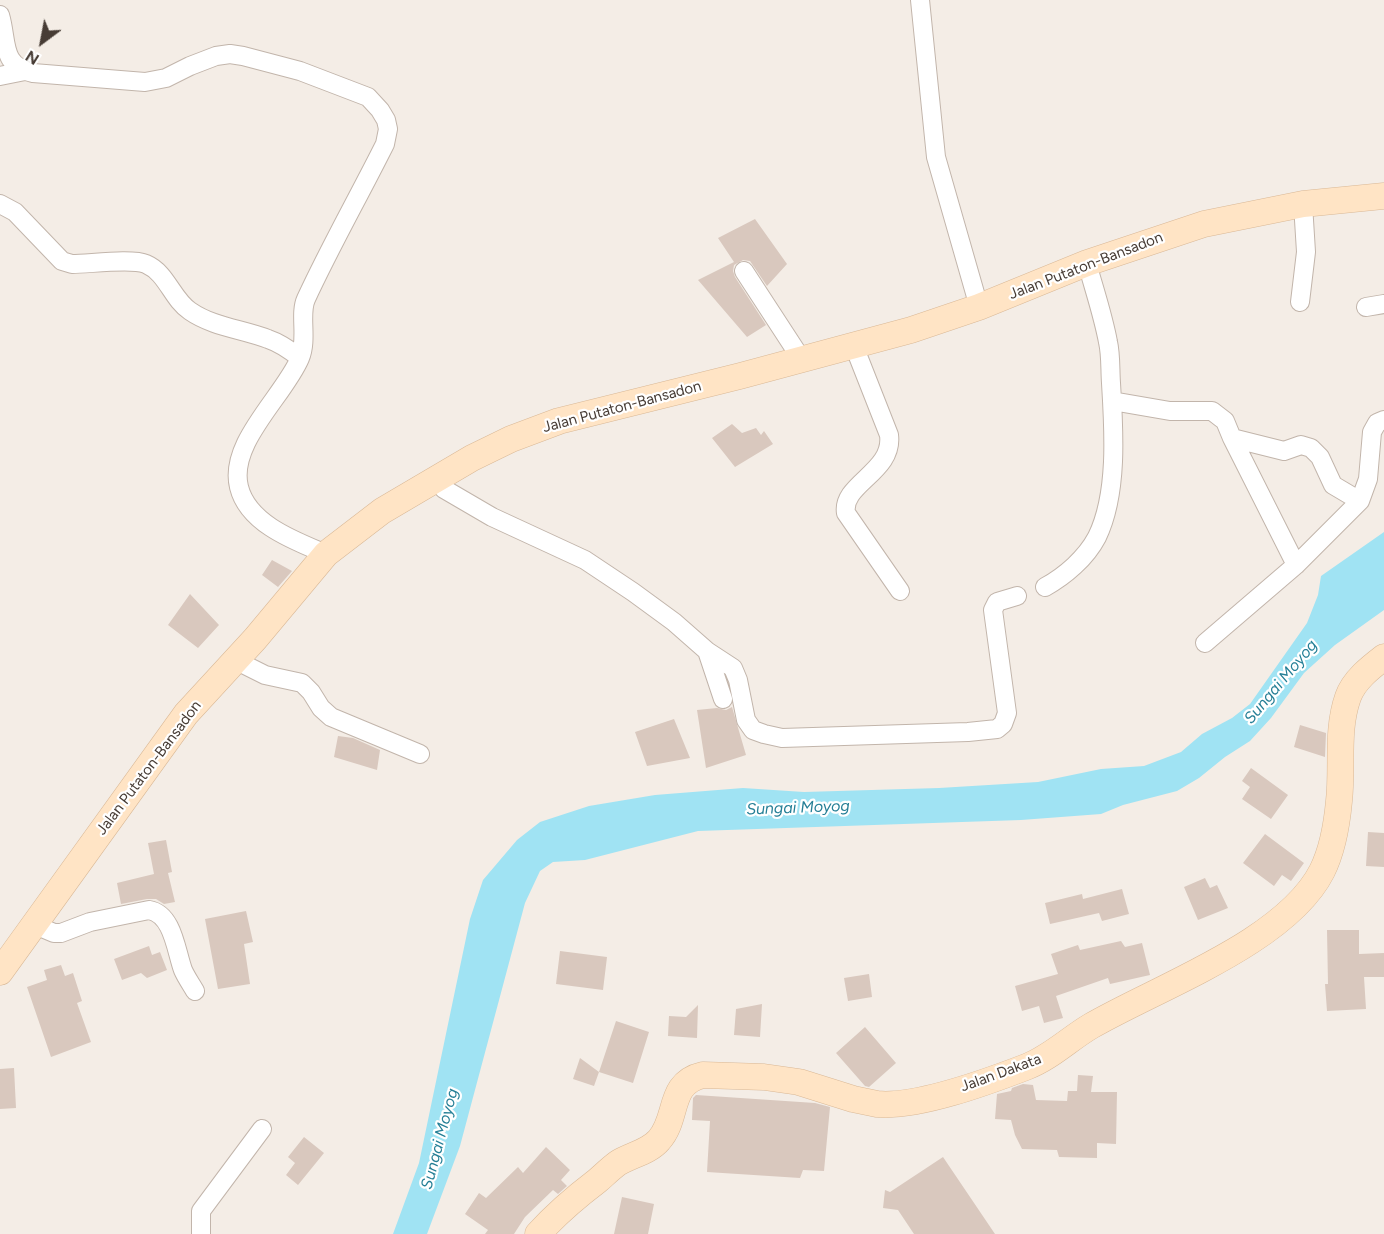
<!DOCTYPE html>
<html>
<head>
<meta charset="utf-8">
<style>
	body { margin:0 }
	#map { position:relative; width:1384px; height:1234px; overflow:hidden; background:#f4ede6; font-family:Figtree,sans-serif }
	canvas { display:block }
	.north { position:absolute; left:12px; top:12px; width:60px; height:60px; -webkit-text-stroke:4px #fff; paint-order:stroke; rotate:212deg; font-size:16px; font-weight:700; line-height:24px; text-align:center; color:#473c35 }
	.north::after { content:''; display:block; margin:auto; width:21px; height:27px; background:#473c35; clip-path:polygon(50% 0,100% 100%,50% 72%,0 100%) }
</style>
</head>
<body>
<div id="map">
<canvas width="1384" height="1234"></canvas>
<div class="north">N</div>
</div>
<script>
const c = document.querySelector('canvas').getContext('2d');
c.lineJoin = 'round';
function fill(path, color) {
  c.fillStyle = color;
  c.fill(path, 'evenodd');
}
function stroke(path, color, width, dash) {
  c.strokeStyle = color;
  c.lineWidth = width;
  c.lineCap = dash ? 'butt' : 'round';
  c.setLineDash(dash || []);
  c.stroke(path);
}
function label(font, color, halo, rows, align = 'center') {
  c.font = font + ' Figtree,sans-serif';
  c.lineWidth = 4.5;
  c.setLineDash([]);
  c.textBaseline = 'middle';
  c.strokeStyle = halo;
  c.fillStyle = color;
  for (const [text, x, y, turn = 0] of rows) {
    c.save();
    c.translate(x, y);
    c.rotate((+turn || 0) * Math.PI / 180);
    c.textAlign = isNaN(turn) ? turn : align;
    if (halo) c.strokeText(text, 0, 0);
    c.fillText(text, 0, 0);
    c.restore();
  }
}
const water = new Path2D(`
	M1384 532V610L1335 645 1304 673 1271 718 1250 741 1225 757 1199 778 1177 791 1123 805 1101 814 1021 820 698 831 585 860 553 862 540 871 525 903 460 1146 427 1234H393L419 1163 470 919 483 880 517 840 540 822 589 806 655 795 743 788 804 792 939 788 1038 782 1101 769 1144 766 1181 752 1202 734 1232 718 1250 704 1307 623 1318 595 1321 576Z`);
const building = new Path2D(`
	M755 219 787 264 767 286 750 261 743 260 734 265 733 271 735 277 766 325 747 337 698 280 734 262 718 238Z
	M732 424 742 433 756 428 761 435 764 431 773 444 735 467 712 438Z
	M272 560 292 571 278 587 262 575Z
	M190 594 219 625 198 648 168 625Z
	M732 707 746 755 706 768 697 710 717 708 726 710Z
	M674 719 690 758 647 766 635 732Z
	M1300 725 1326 733 1325 757 1294 747Z
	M338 736 353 738 380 750 377 770 334 757Z
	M1251 768 1288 795 1271 819 1242 799 1250 787 1242 781Z
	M1368 832 1384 833V867L1366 866Z
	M1265 834 1304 863 1291 881 1282 875 1274 886 1243 863Z
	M166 840 172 872 168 873 175 902 164 904 156 899H147L121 904 117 883 154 874 148 843Z
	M1205 878 1210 888 1217 885 1228 908 1198 920 1184 887Z
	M1122 889 1129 914 1102 921 1099 913 1050 924 1045 903 1082 894 1083 899Z
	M246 911 253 942 244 944 250 984 218 989 205 919Z
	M1327 930H1359V954L1384 953V977H1364L1366 1009 1327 1011 1325 984H1328Z
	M1121 941 1125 947 1142 943 1150 975 1110 984 1108 978 1056 996 1063 1018 1044 1023 1039 1006 1022 1011 1015 986 1058 974 1051 954 1078 945 1080 950Z
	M149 946 152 955 160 952 167 970 147 978 141 973 122 980 114 959Z
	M560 951 607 957 603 990 556 984Z
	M61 965 65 976 73 973 82 1001 77 1003 91 1042 51 1057 27 987 47 980 44 970Z
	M869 974 872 997 848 1001 844 978Z
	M762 1004 760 1037 734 1035 736 1009Z
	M698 1005 697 1038 668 1036 669 1016 686 1017Z
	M616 1021 649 1032 633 1083 599 1072Z
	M865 1027 896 1063 869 1087 865 1086 836 1053Z
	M580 1058 599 1072 594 1086 573 1079Z
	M14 1068 16 1108 0 1109V1069Z
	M1078 1075 1093 1076 1091 1092H1117L1116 1144 1097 1143V1158L1059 1157 1057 1150 1022 1149 1015 1135 1011 1120 995 1119 997 1094 1011 1091 1012 1088 1023 1084 1033 1085 1036 1100 1067 1101 1068 1091H1077Z
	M696 1095 815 1103 830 1107 824 1171 803 1170 800 1178 707 1172 710 1121 692 1120 693 1098Z
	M304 1137 324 1153 298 1185 286 1175 295 1163 288 1157Z
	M546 1147 570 1170 561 1180 567 1186 558 1194 553 1190 525 1217 514 1234H485L488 1230 465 1214 479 1193 486 1198 518 1167 523 1173Z
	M943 1157 995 1234H914L898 1210 883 1208 885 1190 890 1192Z
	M622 1197 654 1204 648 1234H614Z`);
const street = new Path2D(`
	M920 0 936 157 979 307
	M0 15C8 42 0 65 33 73L145 82 166 78 190 66 216 56 230 54 243 56 300 71 368 97 380 110 386 120 388 129 385 144C359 196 330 247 306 299 299 314 308 339 300 358 284 396 228 443 239 487 248 524 295 541 326 554
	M0 76 25 71
	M0 204 15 212 62 261 72 264C89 264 132 258 146 264 167 273 172 299 190 311 213 327 242 329 268 339 280 343 290 350 300 358
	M744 271 802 360
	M1300 302 1306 252 1303 204
	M1366 307 1384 304
	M854 346 889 435C894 472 841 484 846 513L900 591
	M1112 401 1170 411H1212L1225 421 1232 438 1296 565
	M1232 438 1284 451 1301 445 1311 448 1320 457 1333 485 1360 501
	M436 480 444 489 492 517 585 560 633 592 674 622 707 651 723 699
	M1045 587C1065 576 1086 558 1097 537 1118 494 1114 431 1111 383 1110 370 1111 355 1108 342 1103 315 1094 289 1087 263
	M1205 643 1296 565 1360 501 1368 479 1372 432 1377 423 1384 420
	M707 651 733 668 738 680 746 720 753 730 764 734 782 738 968 732 997 729 1003 724 1007 713 993 610 997 602 1017 596
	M235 660 265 675 302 683 311 692 321 708 331 717 420 754
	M35 925 54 933H61L90 922 149 910C173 914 176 951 183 970 186 977 191 984 195 991
	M201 1234V1211L262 1129`);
const secondary = new Path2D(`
	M0 972 186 714 255 639 326 554 382 511 472 458 511 439 559 421 740 376 911 330 979 307 1087 263 1204 224 1303 204 1384 196
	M538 1234C556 1214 576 1197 597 1181 604 1175 611 1168 618 1163 631 1155 649 1152 659 1140 679 1118 667 1083 703 1075L764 1077 799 1082 853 1099 877 1104C917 1108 987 1082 1026 1067 1050 1058 1069 1039 1091 1026 1158 987 1286 942 1322 871 1332 851 1337 823 1339 801 1343 766 1336 731 1348 697 1354 680 1371 667 1384 657`);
const streetNames = [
	["Jalan Putaton-Bansadon",1086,266,-21],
	["Jalan Putaton-Bansadon",622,407,-15],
	["Jalan Putaton-Bansadon",149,768,-53],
	["Jalan Dakata",1001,1073,-20]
];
const waterNames = [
	["Sungai Moyog",1281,682,-50],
	["Sungai Moyog",798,808,-2],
	["Sungai Moyog",440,1139,-75]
];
fill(water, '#a0e3f3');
fill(building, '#d9c8be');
stroke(street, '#c2b5ab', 20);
stroke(secondary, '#d9b896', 27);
stroke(street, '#fff', 18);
stroke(secondary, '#ffe4c5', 26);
label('15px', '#473c35', '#fff', streetNames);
label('italic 16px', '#257f96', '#fff', waterNames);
</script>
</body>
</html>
